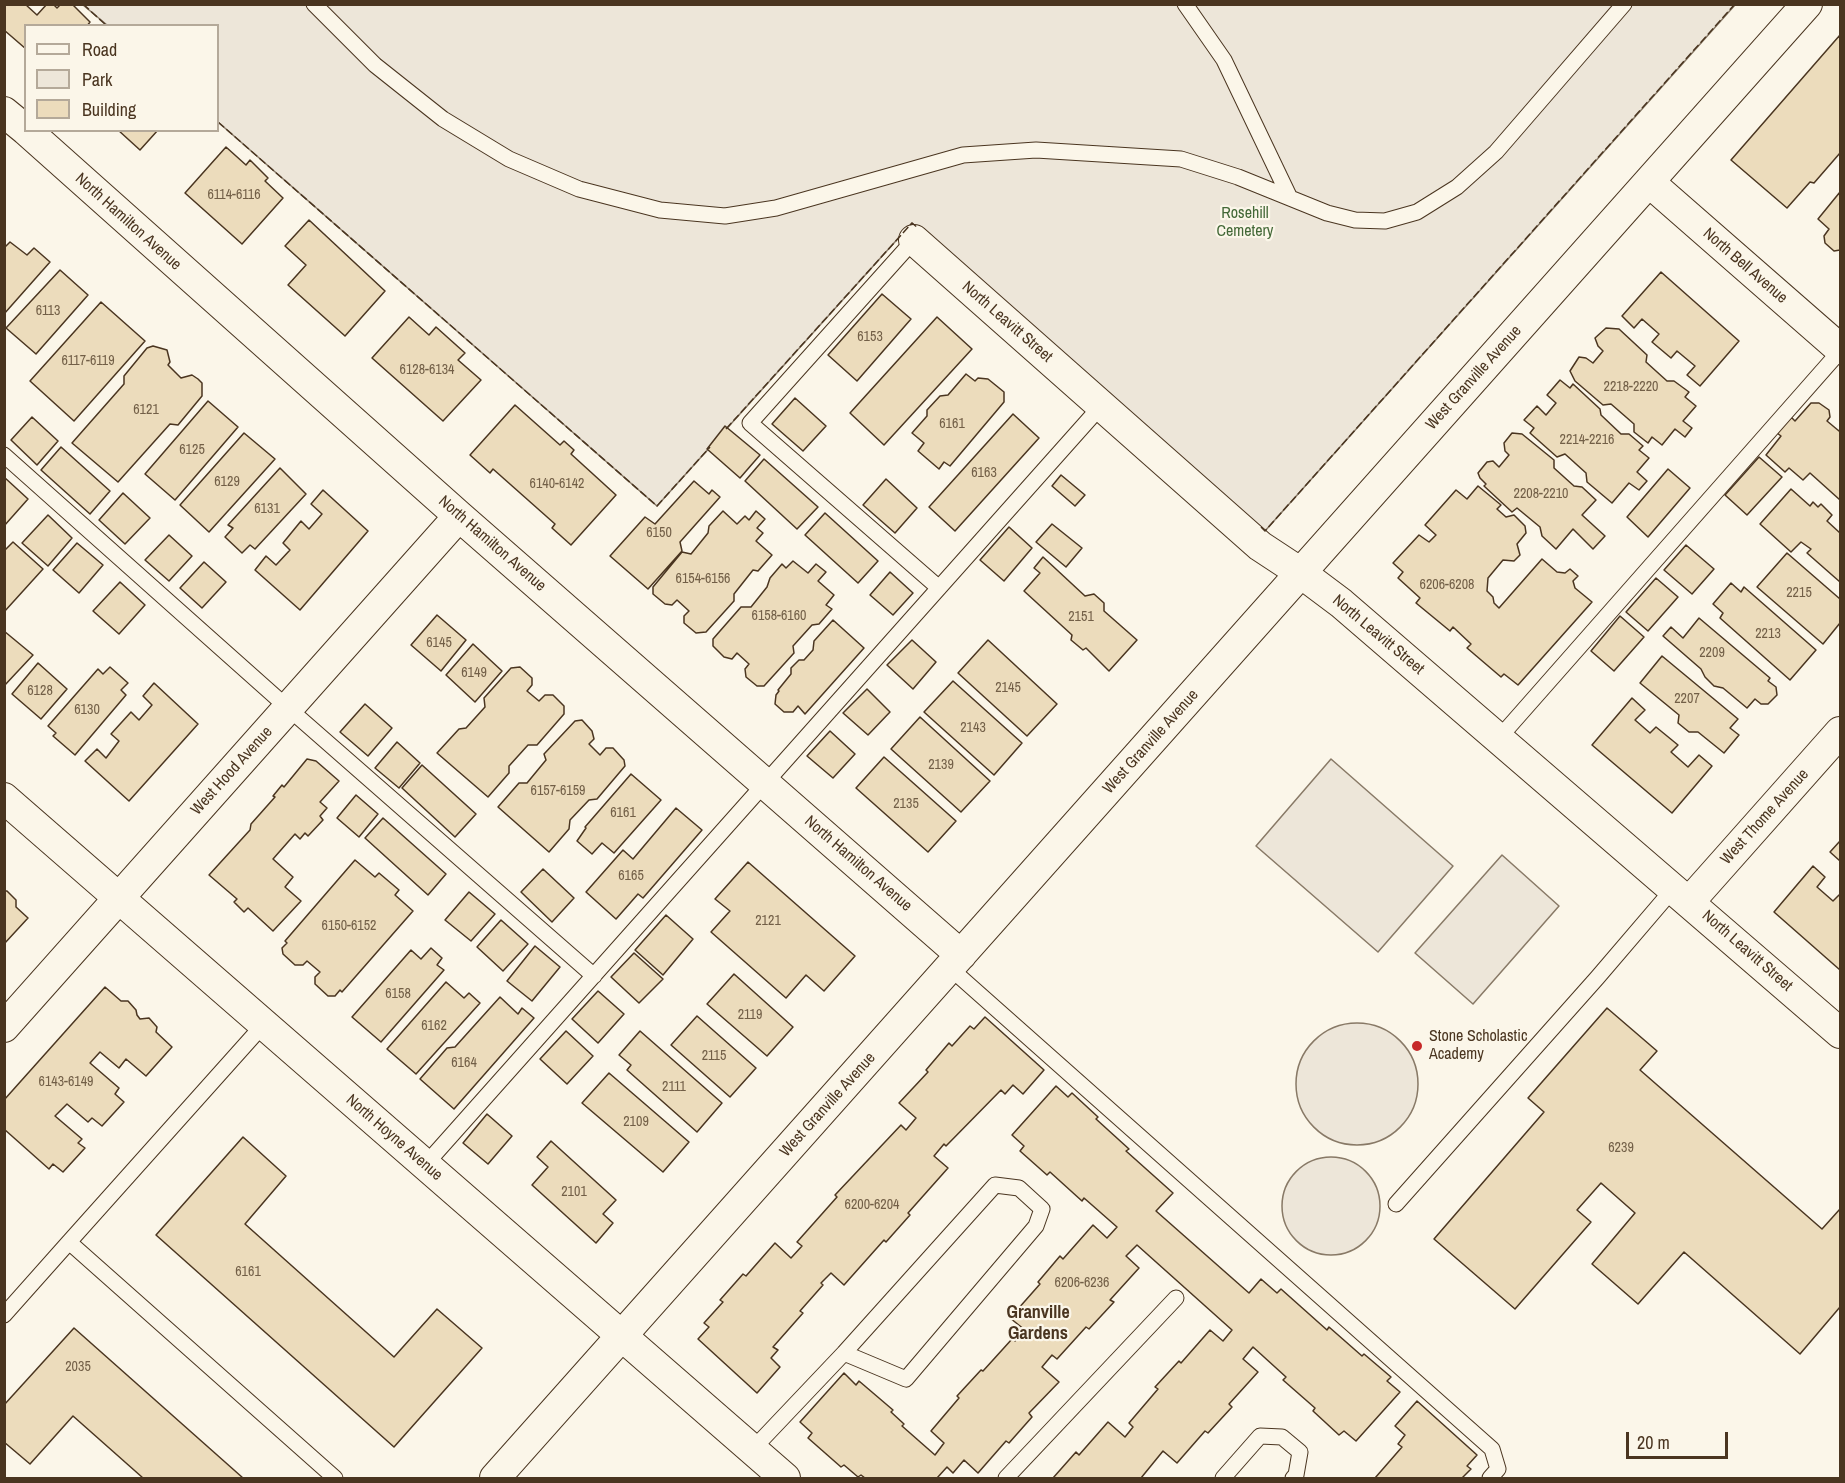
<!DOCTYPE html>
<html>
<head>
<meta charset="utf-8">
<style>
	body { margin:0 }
	#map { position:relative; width:1845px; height:1483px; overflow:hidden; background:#fbf6e9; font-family:"Archivo Narrow",sans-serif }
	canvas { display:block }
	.frame { position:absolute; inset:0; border:6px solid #4a3520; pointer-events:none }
	.legend { position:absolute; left:24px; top:24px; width:195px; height:108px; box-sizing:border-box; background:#fbf6e9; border:2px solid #b4a999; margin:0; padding:8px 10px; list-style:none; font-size:18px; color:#4a3520 }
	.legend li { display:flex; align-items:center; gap:12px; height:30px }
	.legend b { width:30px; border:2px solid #b4a999 }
	.scale { position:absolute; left:1626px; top:1432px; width:102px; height:27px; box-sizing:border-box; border:3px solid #4a3520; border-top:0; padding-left:8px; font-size:18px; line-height:21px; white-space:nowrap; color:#4a3520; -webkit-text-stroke:4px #fbf6e9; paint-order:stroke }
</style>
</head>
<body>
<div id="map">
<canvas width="1845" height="1483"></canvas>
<div class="frame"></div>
<ul class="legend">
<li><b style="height:8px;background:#fbf6e9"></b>Road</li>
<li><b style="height:16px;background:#ede6d9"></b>Park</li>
<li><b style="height:16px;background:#ecdcbc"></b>Building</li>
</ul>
<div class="scale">20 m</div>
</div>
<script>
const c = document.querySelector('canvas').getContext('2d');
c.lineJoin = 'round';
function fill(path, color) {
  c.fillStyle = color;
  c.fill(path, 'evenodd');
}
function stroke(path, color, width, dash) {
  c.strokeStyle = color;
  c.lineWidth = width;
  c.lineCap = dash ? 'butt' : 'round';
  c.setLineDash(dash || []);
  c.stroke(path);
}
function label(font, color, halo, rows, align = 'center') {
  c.font = font + ' "Archivo Narrow",sans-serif';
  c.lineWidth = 4.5;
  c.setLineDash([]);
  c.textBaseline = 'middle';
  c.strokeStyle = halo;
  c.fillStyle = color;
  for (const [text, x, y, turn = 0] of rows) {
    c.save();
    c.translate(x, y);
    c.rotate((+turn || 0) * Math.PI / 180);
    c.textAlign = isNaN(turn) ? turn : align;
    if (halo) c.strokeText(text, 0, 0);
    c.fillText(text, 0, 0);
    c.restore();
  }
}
const green = new Path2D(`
	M83 5H1735L1265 531 912 223 657 506 218 122V26L107 25Z
	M1331 759 1453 866 1378 952 1256 846Z
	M1502 855 1559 906 1473 1004 1415 953Z
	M1296 1084a61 61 0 1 1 122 0a61 61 0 1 1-122 0Z
	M1282 1206a49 49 0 1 1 98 0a49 49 0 1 1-98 0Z`);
const building = new Path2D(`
	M4 4H25L37 15 47 4H53L57 8 61 4H72L90 22 87 26H26V49L4 30Z
	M1840 35V153L1814 183 1810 182 1787 208 1731 160Z
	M118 130H158L140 150Z
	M226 147 246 165 250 160 268 178 265 181 283 198 242 244 185 193Z
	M1840 192V250L1834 251 1825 243 1824 236 1829 229 1818 219Z
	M309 220 385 291 345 336 288 285 306 265 285 246Z
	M10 242 27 255 34 248 50 262 4 314V248Z
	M60 270 88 295 36 354 6 328Z
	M1661 272 1739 341 1700 386 1687 375 1695 366 1677 351 1671 358 1652 342 1659 334 1642 319 1634 328 1622 316Z
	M882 294 911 319 857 381 828 355Z
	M101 302 145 341 74 421 30 381Z
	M409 317 429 335 436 327 465 353 458 360 481 380 443 421 372 358Z
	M937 317 972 349 884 445 850 413Z
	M1606 328 1619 329 1647 355 1646 362 1667 381H1674L1689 392 1685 397 1696 406 1683 421 1692 428 1685 437 1675 429 1662 445 1652 437 1648 443 1634 432V424L1611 404 1603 405 1575 381 1570 371 1579 357 1586 358 1593 363 1603 351 1598 346 1595 338Z
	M153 346 167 350 170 362 168 365 181 378 192 375 198 379 202 383V396L178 425 170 424 118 482 72 443 124 384V376L147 348Z
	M966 374 975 381 978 378 988 379 1004 392V402L950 466 944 462 939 469 918 451 924 443 912 433 927 416V410L940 396 948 395Z
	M1560 380 1570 388 1573 384 1600 409 1601 415 1621 434H1629L1643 446 1639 450 1649 458 1637 472 1647 481 1639 490 1629 483 1612 503 1587 482 1586 473 1565 454 1557 457 1530 433 1534 428 1524 420 1537 406 1546 415 1556 403 1547 395Z
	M795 398 826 426 803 451 772 424Z
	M208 401 238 427 175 500 145 474Z
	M1811 403H1819L1829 410 1830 417 1827 421 1839 431 1840 429V500L1810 473 1803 480 1789 468 1785 472 1766 455 1781 436 1777 433 1791 417 1795 421Z
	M515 405 560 445 564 441 574 450 571 454 616 495 571 545 552 528 555 524 493 469 490 473 470 455Z
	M1013 414 1039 438 955 531 929 507Z
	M32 417 58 441 37 465 11 440Z
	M725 426 760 455 740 478 707 449Z
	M244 433 275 459 209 532 180 505Z
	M1512 433 1522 434 1554 460V468L1574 486 1582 487 1596 500 1582 515 1605 536 1593 549 1573 529 1556 549 1542 536 1540 527 1517 508 1512 512 1484 486 1486 484 1480 478 1478 473 1487 462 1493 461 1499 467 1509 455 1505 451 1504 443Z
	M61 447 110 491 90 514 41 470Z
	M1759 457 1782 477 1747 515 1725 495Z
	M764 459 818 507 797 529 745 481Z
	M280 468 306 494 255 549 250 545 242 553 225 537 233 528 228 525Z
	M1668 469 1690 488 1648 537 1627 517Z
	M1061 475 1085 495 1075 506 1052 486Z
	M4 477 28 499 4 526Z
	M886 479 917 508 895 533 863 505Z
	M694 481 709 494 712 490 720 497 680 542 682 551 648 589 610 556 645 517 655 524Z
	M1478 486 1501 505 1497 509 1506 517 1514 515 1525 526 1526 533 1517 544 1520 555 1514 561 1503 560 1488 578 1487 591 1493 597 1494 603 1499 608 1542 559 1557 572 1565 573 1570 569 1578 576 1573 581 1575 588 1592 602 1518 685 1504 674 1501 677 1467 648 1471 644 1453 627 1450 631 1416 603 1420 598 1398 578 1403 572 1393 563 1419 535 1429 542 1436 535 1425 525 1456 490 1467 499Z
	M1791 489 1810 506 1813 502 1818 507 1821 504 1832 515 1827 521 1840 533V582L1807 553 1811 549 1801 542 1791 552 1760 524Z
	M323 490 368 531 300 610 255 570 266 556 276 565 290 550 283 543 301 521 309 529 322 514 311 504Z
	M123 493 150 518 125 544 99 520Z
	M723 511 737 524 745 516 749 520 756 511 765 519 757 528 763 533 756 541 772 555 758 571 753 570 734 594V601L706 632 696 633 684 623V616L689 611 677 600 672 605 665 604 653 594V587L682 552 691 554 708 533 709 526Z
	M825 513 878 561 858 583 805 535Z
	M48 515 72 538 48 566 22 543Z
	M1052 524 1082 548 1066 567 1036 542Z
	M1009 527 1032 548 1004 581 980 560Z
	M169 535 192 556 169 581 145 560Z
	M13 542 43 569 4 612V551Z
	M77 543 103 565 79 593 53 570Z
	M1686 545 1714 569 1692 594 1664 570Z
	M1787 553 1840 599V623L1823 644 1757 587Z
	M1043 557 1085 596 1094 594 1104 603V611L1137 640 1109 671 1086 648 1083 650 1071 640 1072 635 1024 591 1040 573 1034 568Z
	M793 561 808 573 816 564 826 572 818 581 834 595 826 605 832 609 819 624 812 625 793 646 794 653 764 686H757L746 677 745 669 749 664 737 653 732 659 724 657 713 646V639L741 607H751L767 587 770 578 782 564 786 568Z
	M204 562 226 582 202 608 180 588Z
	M890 572 913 593 893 615 870 595Z
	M1656 578 1678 597 1648 631 1626 612Z
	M120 582 145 605 119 634 93 611Z
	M1731 583 1741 592 1744 587 1816 650 1790 680 1720 618 1723 613 1713 604Z
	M437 615 466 640 441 671 411 645Z
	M1620 616 1644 637 1614 671 1591 651Z
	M1699 618 1770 678 1768 681 1776 687 1777 695 1768 704H1761L1755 699 1747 708 1723 688 1714 686 1705 677 1701 669 1663 636 1671 627 1683 638Z
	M833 620 864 648 805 714 798 706 793 712H784L775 704 776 695 779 691 778 690 791 674V668L799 660H804L813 650 814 641Z
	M4 631 33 655 4 686Z
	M912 640 936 662 913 689 887 665Z
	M988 640 1057 704 1027 736 958 673Z
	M473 644 502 671 475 702 446 675Z
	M1662 656 1738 719 1730 728 1739 735 1724 753 1698 732H1689L1678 723 1679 715 1640 683Z
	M38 663 67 689 41 719 12 694Z
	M110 667 128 683 121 690 126 695 75 755 53 736 56 733 48 726 98 669 103 674Z
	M520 667 532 678V685L527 691 539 701 545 695H553L564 706V714L537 745H528L509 766V773L488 797 437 753 459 729 466 728 485 707 484 698 511 668Z
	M953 681 1022 743 994 775 924 712Z
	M154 683 198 724 129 801 85 761 97 749 106 758 119 741 111 734 131 712 139 720 152 705 143 696Z
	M867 689 890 712 868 735 843 713Z
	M1632 698 1645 710 1635 720 1650 733 1656 727 1678 745 1671 752 1688 767 1699 755 1712 766 1672 813 1592 745Z
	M365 704 392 728 368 756 340 732Z
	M920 717 990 781 961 812 891 749Z
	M582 720 592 731 594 739 589 744 600 755 606 748H613L624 760 625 766 597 799 589 800 570 820 569 829 549 852 498 807 519 783H527L546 760 544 754 575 721Z
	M830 731 855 754 833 778 807 756Z
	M397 742 420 763 399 788 375 768Z
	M884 757 956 821 928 852 856 788Z
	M307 759 316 761 339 781 320 802 327 808 320 816 323 820 308 836 305 833 300 839 295 834 273 859 293 877 285 887 301 901 273 931 248 908 244 912 234 902 237 899 209 875 250 830 251 824 275 797 273 796 282 785 284 787Z
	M422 765 476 814 455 837 402 788Z
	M631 774 661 800 614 853 602 843 592 854 577 841 586 828 585 827Z
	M356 795 378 814 359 837 337 818Z
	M676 808 702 830 643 898 638 894 616 919 586 892 623 850 633 859Z
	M383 818 446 874 428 895 365 838Z
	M1840 841V861L1830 852Z
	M355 860 375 877 379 873 399 890 395 895 413 911 342 992 340 990 335 996H328L315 984V977L320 972 307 961 303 965H295L283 954 282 948 287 943 285 941Z
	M748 862 855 956 824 991 806 975 786 998 711 932 730 911 715 899Z
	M1813 866 1825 877 1817 887 1833 901 1839 895 1840 897V970L1774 912Z
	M543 869 574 898 552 922 521 892Z
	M4 891H7L16 900V907L28 918 4 944Z
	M469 892 495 914 471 941 445 920Z
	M666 915 693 939 663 975 635 950Z
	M501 920 528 944 503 971 477 947Z
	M535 946 560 967 532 1001 507 981Z
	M431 948 442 958 437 965 444 970 381 1042 352 1017 411 950 421 959Z
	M634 953 663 979 639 1003 611 977Z
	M734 974 793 1027 767 1056 707 1004Z
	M446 982 464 998 469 993 480 1003 416 1074 387 1049Z
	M105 987 121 1001H128L136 1010 137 1015 140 1019 149 1018 157 1027 156 1032 172 1047 146 1076 126 1059 119 1068 100 1052 90 1063 119 1088 115 1094 124 1102 102 1126 92 1118 88 1122 67 1104 55 1116 82 1139 78 1143 85 1148 63 1172 53 1164 49 1169 4 1129V1100Z
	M598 991 624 1014 598 1043 572 1019Z
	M500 997 518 1014 522 1008 534 1018 454 1109 420 1079 447 1048 455 1047Z
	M1607 1008 1657 1051 1640 1070 1822 1229 1840 1209V1307L1800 1354 1684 1252 1638 1304 1592 1264 1635 1213 1601 1183 1577 1210 1591 1222 1515 1309 1434 1239 1544 1112 1528 1098Z
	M697 1016 756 1068 730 1097 671 1045Z
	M985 1017 1044 1070 1023 1094 1013 1085 1005 1094 1001 1090 946 1146 944 1144 934 1156 948 1168 908 1213 910 1215 886 1242 884 1240 844 1285 831 1273 821 1283 823 1285 800 1311 803 1313 773 1347 778 1350 771 1358 780 1367 757 1393 698 1339 709 1327 704 1323 723 1302 720 1300 743 1274 746 1276 775 1243 791 1258 802 1246 797 1242 837 1197 835 1195 901 1125 906 1130 916 1118 899 1103 928 1072 926 1070 949 1043 952 1046 970 1026 974 1029Z
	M566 1031 593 1056 567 1084 540 1059Z
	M640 1031 722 1103 697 1132 627 1070 631 1065 619 1055Z
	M609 1073 689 1142 663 1172 582 1103Z
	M1056 1086 1068 1097 1072 1093 1098 1117 1096 1119 1129 1149 1126 1151 1173 1193 1156 1211 1249 1293 1261 1279 1277 1293 1281 1289 1327 1330 1329 1327 1362 1356 1364 1354 1391 1377 1387 1381 1400 1392 1356 1441 1344 1431 1339 1435 1313 1411 1315 1408 1283 1380 1286 1377 1253 1347 1243 1359 1258 1372 1229 1404 1232 1407 1208 1433 1205 1431 1177 1463 1163 1451 1141 1478H1053L1076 1452 1079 1455 1108 1422 1125 1437 1133 1427 1129 1423 1158 1389 1155 1387 1179 1361 1181 1363 1210 1330 1223 1341 1232 1330 1137 1245 1126 1256 1139 1268 1110 1300 1114 1302 1089 1329 1086 1327 1057 1359 1052 1355 1042 1367 1059 1382 1029 1413 1032 1417 1009 1443 1006 1441 978 1473 964 1460 953 1473 947 1467 937 1478H865L861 1475 858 1477 844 1465 841 1467 808 1438 812 1433 800 1422 844 1373 856 1385 859 1381 893 1410 891 1412 904 1424 902 1426 935 1455 944 1443 931 1431 959 1398 957 1396 981 1370 983 1371 1012 1339 1015 1341 1025 1330 1010 1318 1040 1284 1038 1282 1060 1256 1063 1259 1093 1225 1107 1238 1117 1227 1084 1198 1082 1201 1050 1172 1047 1175 1020 1151 1024 1146 1012 1135Z
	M487 1114 512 1136 488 1164 463 1143Z
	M243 1137 286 1176 245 1224 394 1357 437 1309 482 1348 394 1447 156 1235Z
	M551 1141 616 1200 603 1214 613 1223 596 1243 532 1185 548 1167 537 1157Z
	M74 1328 243 1478H143L73 1416 30 1464 4 1442V1405Z
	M1417 1401 1477 1455 1467 1466 1471 1469 1462 1478H1375L1402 1447 1398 1444 1405 1435 1395 1426Z`);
const service = new Path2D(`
	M314 4 375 65 443 119 509 159 579 189 660 210 725 216 776 208 963 155 1036 150 1181 159 1238 177 1327 213 1355 220 1385 221 1417 212 1457 187 1496 152 1624 4
	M1185 4 1224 60 1289 196
	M914 240 750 423 939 588
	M4 455 288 708 594 976
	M1499 738 1840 351
	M950 968 1492 1449 1498 1469 1490 1478
	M264 1024 69 1242 335 1478
	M425 1165 1101 406
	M1396 1204 1597 978 1674 888
	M4 1315 69 1242
	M752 1450 844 1353 995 1185 1019 1188 1042 1209 1036 1226 906 1379 844 1353
	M1006 1478 1176 1298
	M1223 1478 1260 1436 1282 1437 1300 1452 1296 1475 1293 1478`);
const minor = new Path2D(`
	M4 112 26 130
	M26 130 459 516 961 955
	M1649 182 1840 349
	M914 240 1260 546 1301 573 1341 603 1840 1033
	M4 798 785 1478
	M1690 901 1840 732
	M4 1027 459 516
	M495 1478 1807 4`);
const fence = new Path2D(`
	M83 4 107 26
	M218 122 657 506 710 447
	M726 429 912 223 918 228
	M1261 527 1265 531 1735 4`);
const markers = [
	[1417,1046,6,"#c62828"]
];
const numberNames = [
	["6114-6116",234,195],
	["6113",48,311],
	["6153",870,337],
	["6117-6119",88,361],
	["6128-6134",427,370],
	["2218-2220",1631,387],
	["6121",146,410],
	["6161",952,424],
	["2214-2216",1587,440],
	["6125",192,450],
	["6163",984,473],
	["6129",227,482],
	["6140-6142",557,484],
	["2208-2210",1541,494],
	["6131",267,509],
	["6150",659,533],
	["6154-6156",703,579],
	["6206-6208",1447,585],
	["2215",1799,593],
	["6158-6160",779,616],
	["2151",1081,617],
	["2213",1768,634],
	["6145",439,643],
	["2209",1712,653],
	["6149",474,673],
	["2145",1008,688],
	["6128",40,691],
	["2207",1687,699],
	["6130",87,710],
	["2143",973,728],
	["2139",941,765],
	["6157-6159",558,791],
	["2135",906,804],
	["6161",623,813],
	["6165",631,876],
	["2121",768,921],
	["6150-6152",349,926],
	["6158",398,994],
	["2119",750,1015],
	["6162",434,1026],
	["2115",714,1056],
	["6164",464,1063],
	["6143-6149",66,1082],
	["2111",674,1087],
	["2109",636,1122],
	["6239",1621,1148],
	["2101",574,1192],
	["6200-6204",872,1205],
	["6161",248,1272],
	["6206-6236",1082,1283],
	["2035",78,1367]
];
const parkNames = [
	["Rosehill",1245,214],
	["Cemetery",1245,232]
];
const streetNames = [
	["North Hamilton Avenue",128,222,42],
	["North Bell Avenue",1745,266,41],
	["North Leavitt Street",1007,322,41],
	["West Granville Avenue",1474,378,-48],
	["North Hamilton Avenue",492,544,41],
	["North Leavitt Street",1378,635,40],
	["West Granville Avenue",1151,742,-48],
	["West Hood Avenue",232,771,-48],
	["West Thome Avenue",1765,817,-48],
	["North Hamilton Avenue",858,864,41],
	["North Leavitt Street",1747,951,41],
	["West Granville Avenue",828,1105,-48],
	["North Hoyne Avenue",394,1138,41]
];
const poiNames = [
	["Stone Scholastic",1429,1037],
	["Academy",1429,1055]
];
const neighbourhoodNames = [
	["Granville",1038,1313],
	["Gardens",1038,1334]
];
fill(green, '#ede6d9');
stroke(green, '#887966', 1.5);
fill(building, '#ecdcbc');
stroke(building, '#4a3520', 1.5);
stroke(service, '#4a3520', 17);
stroke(minor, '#4a3520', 32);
stroke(service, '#fbf6e9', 15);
stroke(minor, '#fbf6e9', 30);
stroke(fence, '#4a3520', 1.5, [8, 3]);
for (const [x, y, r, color] of markers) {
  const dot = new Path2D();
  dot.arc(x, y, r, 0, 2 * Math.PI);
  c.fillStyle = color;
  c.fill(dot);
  stroke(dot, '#fbf6e9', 2);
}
label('14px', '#725f47', null, numberNames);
label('16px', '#436837', '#fbf6e9', parkNames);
label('16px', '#4a3520', '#fbf6e9', streetNames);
label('16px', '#4a3520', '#fbf6e9', poiNames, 'left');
label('bold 18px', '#4a3520', '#fbf6e9', neighbourhoodNames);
</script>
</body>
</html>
